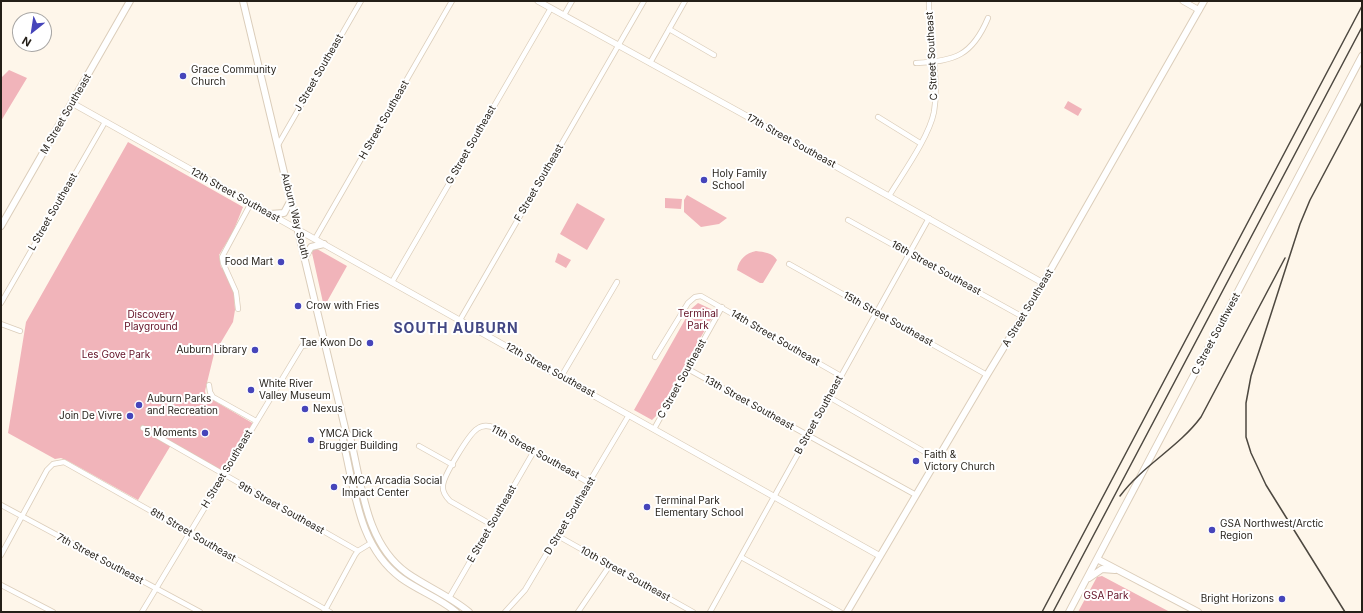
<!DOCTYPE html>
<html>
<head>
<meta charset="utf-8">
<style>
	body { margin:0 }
	#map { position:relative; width:1363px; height:613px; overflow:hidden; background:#fef6ea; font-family:Inter,sans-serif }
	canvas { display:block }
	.frame { position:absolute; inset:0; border:2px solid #241f18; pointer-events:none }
	.north { position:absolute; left:12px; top:12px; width:40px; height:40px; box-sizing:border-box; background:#fff; border:1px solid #a7a5a3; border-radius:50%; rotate:210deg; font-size:11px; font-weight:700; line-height:16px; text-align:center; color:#241f18 }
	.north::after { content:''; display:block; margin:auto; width:14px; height:18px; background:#4645ba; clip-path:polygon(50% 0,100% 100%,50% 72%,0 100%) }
</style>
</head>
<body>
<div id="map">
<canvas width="1363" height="613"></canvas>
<div class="frame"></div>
<div class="north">N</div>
</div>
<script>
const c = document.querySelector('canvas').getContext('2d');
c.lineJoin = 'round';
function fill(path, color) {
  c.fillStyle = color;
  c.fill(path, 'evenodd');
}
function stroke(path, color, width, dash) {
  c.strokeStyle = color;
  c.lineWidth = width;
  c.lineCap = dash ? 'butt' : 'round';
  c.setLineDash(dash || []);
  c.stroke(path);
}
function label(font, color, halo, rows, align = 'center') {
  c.font = font + ' Inter,sans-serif';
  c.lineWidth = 4;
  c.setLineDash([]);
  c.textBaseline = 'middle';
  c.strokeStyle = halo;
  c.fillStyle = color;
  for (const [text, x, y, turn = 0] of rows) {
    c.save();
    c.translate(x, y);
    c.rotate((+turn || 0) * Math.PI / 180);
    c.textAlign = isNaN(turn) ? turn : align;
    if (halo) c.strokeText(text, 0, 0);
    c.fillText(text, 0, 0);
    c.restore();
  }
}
const green = new Path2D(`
	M9 70 27 78 1 121V78Z
	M1068 101 1082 109 1078 116 1064 108Z
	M128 142 243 207 233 232 219 255 221 267 226 271 234 292 235 310 233 322 214 354 205 391 206 396 254 424 224 475 171 445 138 500 68 461 61 458 55 459 8 433 26 322Z
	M687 195 727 218 719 224 701 227 684 212V200Z
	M665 198 682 199 681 209 665 208Z
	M577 203 605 219 587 250 560 234Z
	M317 249 347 266 324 307 312 253 313 250Z
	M756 251C764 252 773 253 777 260L763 283H760L737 270C739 259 746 253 756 251Z
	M558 253 571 260 566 268 555 262Z
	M698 303 713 310 714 314 656 416 652 420 634 410 691 309Z
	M1102 576 1170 612H1078L1097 577Z`);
const minor = new Path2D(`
	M564 15 572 1
	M669 29 714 55
	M650 63 685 1
	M916 63C955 61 972 56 988 18
	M878 117 920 143
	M278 145 361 1
	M889 196C903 173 929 137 934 112 940 76 928 37 929 1
	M848 220 1023 317
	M315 239 452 1
	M789 264 987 375
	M392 282 551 8
	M1 303 105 122
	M238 309 236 292 223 263 222 257 251 203
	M460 320 644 1
	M1 324 20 331
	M655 357 688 303 695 297 701 296 841 376
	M688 369 916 495
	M561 377 617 282
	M209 385 210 392 213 397 256 421
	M829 397 937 459
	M143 428 358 551
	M654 429 722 307
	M419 446 453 465
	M1 505 200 612
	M492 525 450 501C445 496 442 491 443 485 444 475 469 434 477 429 482 425 488 425 495 428L589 483
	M558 536 693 612
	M1 555 47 470 53 464 64 462 330 612
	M741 557 840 612
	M1 585 53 612
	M449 598 534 451
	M142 612 302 346 325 342
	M324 612 355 555 358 551 371 543
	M505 612 525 590 629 415
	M578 612 610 565
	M710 612 929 218`);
const tertiary = new Path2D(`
	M538 1 741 113 1043 283
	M1183 1 1199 10
	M72 103 880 556`);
const secondary = new Path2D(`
	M243 1 346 432 350 437C362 484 365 543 407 573 427 587 450 596 469 612
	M270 214 284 213 291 200
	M1 226 130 1
	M305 257 311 247 324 244
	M346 432 343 439 344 445C355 492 359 547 401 578 419 591 440 598 456 612
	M1097 559 1198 612
	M1089 578 1102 569 1115 570
	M847 612 987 375 1043 283 1204 1
	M1069 612 1362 56`);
const rail = new Path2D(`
	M1120 496C1143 465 1178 448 1201 417L1285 258
	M1042 612 1362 6
	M1053 612 1362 27
	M1345 612 1266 485 1251 453 1246 437V403L1251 376 1300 224 1310 200 1362 102`);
const markers = [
	[183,76,4,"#4645ba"],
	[704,180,4,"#4645ba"],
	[281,262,4,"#4645ba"],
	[298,306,4,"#4645ba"],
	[370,343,4,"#4645ba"],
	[255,350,4,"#4645ba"],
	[251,390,4,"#4645ba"],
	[139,405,4,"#4645ba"],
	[305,409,4,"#4645ba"],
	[130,416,4,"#4645ba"],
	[205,433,4,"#4645ba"],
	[311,440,4,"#4645ba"],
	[916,461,4,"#4645ba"],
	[334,487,4,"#4645ba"],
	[647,507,4,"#4645ba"],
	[1212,530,4,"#4645ba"],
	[1282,599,4,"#4645ba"]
];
const streetNames = [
	["C Street Southeast",932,56,-93],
	["J Street Southeast",319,73,-60],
	["M Street Southeast",66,114,-60],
	["H Street Southeast",384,120,-60],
	["17th Street Southeast",791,141,29],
	["G Street Southeast",471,145,-60],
	["F Street Southeast",539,183,-60],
	["12th Street Southeast",235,195,29],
	["L Street Southeast",53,212,-60],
	["Auburn Way South",295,216,76],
	["16th Street Southeast",936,268,29],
	["A Street Southeast",1028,308,-59],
	["15th Street Southeast",888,319,29],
	["C Street Southwest",1216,334,-62],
	["14th Street Southeast",775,338,30],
	["12th Street Southeast",550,370,29],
	["C Street Southeast",682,379,-61],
	["13th Street Southeast",749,403,29],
	["B Street Southeast",819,415,-61],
	["11th Street Southeast",535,452,29],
	["H Street Southeast",227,469,-59],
	["9th Street Southeast",281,508,29],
	["D Street Southeast",570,516,-59],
	["E Street Southeast",492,524,-60],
	["8th Street Southeast",193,535,30],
	["7th Street Southeast",100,559,28],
	["10th Street Southeast",625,574,29]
];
const poiNames = [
	["Grace Community",191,70],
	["Church",191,82],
	["Holy Family",712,174],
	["School",712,186],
	["Food Mart",273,262,"right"],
	["Crow with Fries",306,306],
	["Tae Kwon Do",362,343,"right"],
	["Auburn Library",247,350,"right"],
	["White River",259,384],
	["Valley Museum",259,396],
	["Auburn Parks",147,399],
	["and Recreation",147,411],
	["Nexus",313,409],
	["Join De Vivre",122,416,"right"],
	["5 Moments",197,433,"right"],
	["YMCA Dick",319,434],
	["Brugger Building",319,446],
	["Faith &",924,455],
	["Victory Church",924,467],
	["YMCA Arcadia Social",342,481],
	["Impact Center",342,493],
	["Terminal Park",655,501],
	["Elementary School",655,513],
	["GSA Northwest/Arctic",1220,524],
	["Region",1220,536],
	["Bright Horizons",1274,599,"right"]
];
const parkNames = [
	["Terminal",698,314],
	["Park",698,326],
	["Discovery",151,315],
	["Playground",151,327],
	["Les Gove Park",116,355],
	["GSA Park",1106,596]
];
const districtNames = [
	["SOUTH AUBURN",456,329]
];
fill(green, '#f1b4ba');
stroke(minor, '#dbcdba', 6);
stroke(tertiary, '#dbcdba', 7);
stroke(secondary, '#dbcdba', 8);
stroke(minor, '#fff', 4.5);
stroke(tertiary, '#fff', 5.5);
stroke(secondary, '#fff', 6);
stroke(rail, '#4d4840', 1.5);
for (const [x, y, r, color] of markers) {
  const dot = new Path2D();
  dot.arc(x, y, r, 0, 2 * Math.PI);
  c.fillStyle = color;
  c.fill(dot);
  stroke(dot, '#fff', 1.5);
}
label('10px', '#241f18', '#fff', streetNames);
label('10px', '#241f18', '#fff', poiNames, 'left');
label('10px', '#610f24', '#fff', parkNames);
c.letterSpacing = '1px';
label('bold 14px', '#424784', '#fff', districtNames);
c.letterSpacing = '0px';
</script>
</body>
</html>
